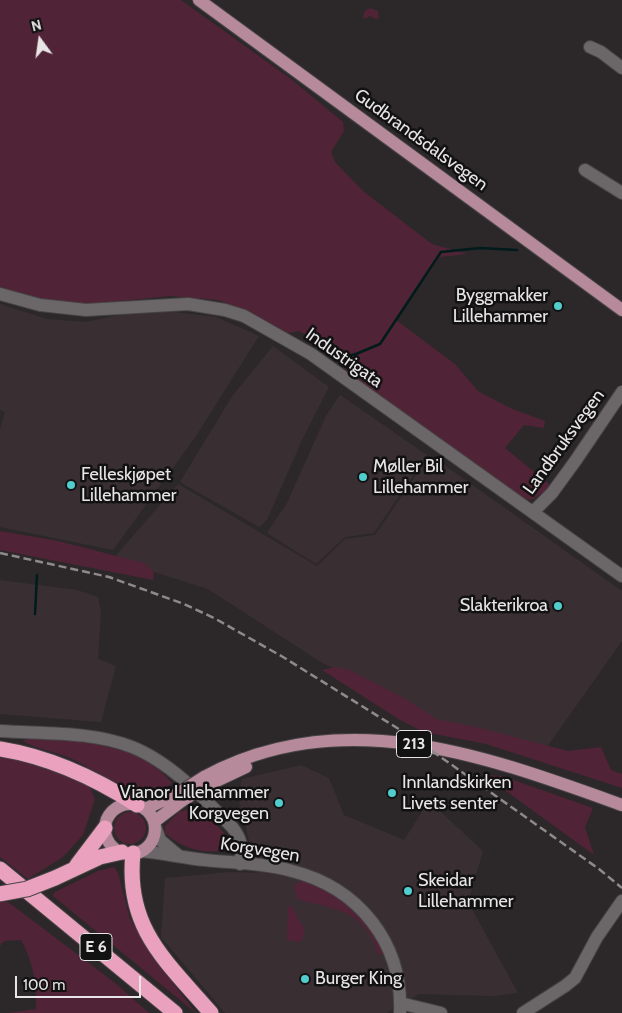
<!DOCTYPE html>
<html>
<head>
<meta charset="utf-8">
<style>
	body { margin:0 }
	#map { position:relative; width:622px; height:1013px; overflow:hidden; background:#2c2829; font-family:Cabin,sans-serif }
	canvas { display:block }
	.north { position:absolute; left:15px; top:15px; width:50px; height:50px; -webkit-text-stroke:4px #131212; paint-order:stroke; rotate:346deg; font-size:14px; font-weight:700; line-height:20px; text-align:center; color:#e8e5e6 }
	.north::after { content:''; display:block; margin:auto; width:18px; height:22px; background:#e8e5e6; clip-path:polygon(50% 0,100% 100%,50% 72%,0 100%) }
	.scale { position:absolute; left:15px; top:976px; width:126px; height:22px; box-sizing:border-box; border:2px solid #e8e5e6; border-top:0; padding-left:6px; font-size:15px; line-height:18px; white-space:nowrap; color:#e8e5e6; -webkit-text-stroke:4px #131212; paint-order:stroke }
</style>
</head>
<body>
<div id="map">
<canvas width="622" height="1013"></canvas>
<div class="north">N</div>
<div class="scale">100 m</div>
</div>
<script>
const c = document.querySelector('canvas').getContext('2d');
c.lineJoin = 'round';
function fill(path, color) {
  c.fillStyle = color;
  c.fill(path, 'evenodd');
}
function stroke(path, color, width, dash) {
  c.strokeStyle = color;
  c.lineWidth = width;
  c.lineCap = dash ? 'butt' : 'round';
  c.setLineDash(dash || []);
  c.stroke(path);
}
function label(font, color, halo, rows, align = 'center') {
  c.font = font + ' Cabin,sans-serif';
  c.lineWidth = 5;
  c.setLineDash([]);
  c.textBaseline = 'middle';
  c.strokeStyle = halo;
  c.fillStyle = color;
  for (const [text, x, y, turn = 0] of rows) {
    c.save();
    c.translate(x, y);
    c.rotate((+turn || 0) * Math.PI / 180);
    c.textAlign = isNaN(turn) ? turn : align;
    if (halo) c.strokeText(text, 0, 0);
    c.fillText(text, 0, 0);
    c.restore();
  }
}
const built = new Path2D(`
	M0 304 47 319 86 322 128 313 175 312 216 317 259 336 196 436 113 550 0 527V429L5 412 0 410Z
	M273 346 329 387 302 440 267 520 259 527 180 482 233 395Z
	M340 395 427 455 374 533 345 537 316 564 267 533 287 503 326 416Z
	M430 455 622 591V641L547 747 435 720 319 661 208 589 113 559 178 484 317 566 345 539 375 535Z
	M0 580 77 590 98 597 101 612 98 659 116 666 101 722 0 714Z
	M301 765 329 778 344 815 404 840 429 801 483 851 468 902 518 993 493 996 419 994 387 1013H225L161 937 165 878 230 872 257 873 238 796 242 779Z`);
const green = new Path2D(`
	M0 0H181L291 79 343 122 344 131 331 152 335 162 363 191 432 244 467 254 440 257 396 320 455 364 478 391 510 408 545 421 544 428 524 425 505 448 550 485 545 491 532 500 522 498 363 385 312 339 299 331 288 333 246 311 218 300 170 296 83 305 35 300 0 287Z
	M370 8 378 11 379 18 376 19 370 16 363 19 364 12Z
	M0 531 58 541 144 563 154 572 153 580 0 550Z
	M335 667 350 670 406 699 436 719 480 728 568 751 601 747 611 770 622 774V788L486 744 424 732 400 720 322 670Z
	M29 738C77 741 139 742 172 783 146 809 97 770 70 758 55 751 37 750 23 741Z
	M0 755 34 762 88 783 95 799 83 835 63 857 28 879 0 857Z
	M484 775 502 776 593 808 585 827 594 855Z
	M200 806 231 841 228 849C206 856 181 848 165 833V826L179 812Z
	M114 828a16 16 0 1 1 32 0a16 16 0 1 1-32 0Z
	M114 867 118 873 130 919 152 956 196 1013 53 896 55 892 98 871Z
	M304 879 343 899 371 926 383 954 379 955 377 953C366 910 333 909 297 899L294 886Z
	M0 902H8L114 982 149 1013H8L36 1009C37 985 33 961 21 940L4 941 0 946Z
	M291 905 305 930 301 942 287 940 288 908Z`);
const stream = new Path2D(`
	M337 359 356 354 380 344 441 252 480 248 517 250
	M35 614 37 575`);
const minor = new Path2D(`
	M590 47 601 52 622 68
	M585 170 622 193
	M0 294 40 305 86 310 188 304 225 310 244 316 311 354 622 576
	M533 512 552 493 576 460 622 392
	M0 731C43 734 91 731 132 747 170 762 204 798 232 827 242 839 243 849 240 864
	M155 826 160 840 179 856
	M141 851C162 853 184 858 205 860 234 863 264 863 292 871 359 888 403 943 400 1013
	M400 1003 441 1013
	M523 1013 565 986 575 978 597 937 622 901`);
const major = new Path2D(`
	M199 0 622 310
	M204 777C342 702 486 756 622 805
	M210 784 246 767
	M105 829a25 25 0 1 1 50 0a25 25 0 1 1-50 0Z
	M145 809 177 794
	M154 822 183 800`);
const highway = new Path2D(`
	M0 749C50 757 95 778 137 805
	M133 853C125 928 166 961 211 1013
	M77 865 105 828
	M0 869 175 1013
	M55 878 100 857 122 852`);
const rail = new Path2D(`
	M0 553 109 577 184 604 214 618 283 657 418 741 599 869 622 888`);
const majorBridge = new Path2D(`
	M177 794 204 777
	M183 800 210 784`);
const highwayBridge = new Path2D(`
	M0 894 27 889 55 878`);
const markers = [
	[558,306,5,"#52cdce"],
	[363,477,5,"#52cdce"],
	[71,485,5,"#52cdce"],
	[558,606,5,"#52cdce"],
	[392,793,5,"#52cdce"],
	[279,803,5,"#52cdce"],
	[408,891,5,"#52cdce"],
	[305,979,5,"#52cdce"]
];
const shields = [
	[414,744,35],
	[96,947,32]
];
const shieldNames = [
	["213",414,744],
	["E 6",96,947]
];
const streetNames = [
	["Gudbrandsdalsvegen",421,140,36],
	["Industrigata",344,358,35],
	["Landbruksvegen",564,442,-54],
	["Korgvegen",260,850,9]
];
const poiNames = [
	["Byggmakker",548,296,"right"],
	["Lillehammer",548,317,"right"],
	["Møller Bil",373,467],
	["Lillehammer",373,488],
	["Felleskjøpet",81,475],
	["Lillehammer",81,496],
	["Slakterikroa",548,606,"right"],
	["Innlandskirken",402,783],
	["Livets senter",402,804],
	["Vianor Lillehammer",269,793,"right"],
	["Korgvegen",269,814,"right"],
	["Skeidar",418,881],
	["Lillehammer",418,902],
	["Burger King",315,979]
];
fill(built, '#392f33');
fill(green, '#502336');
stroke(stream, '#001b1b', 2.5);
stroke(minor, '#474445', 14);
stroke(major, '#474445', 14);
stroke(highway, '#474445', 17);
stroke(minor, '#6b6769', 12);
stroke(major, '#b78a9b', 12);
stroke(highway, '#eaa1bd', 15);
stroke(rail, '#8e8a8b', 2.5, [8, 4]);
stroke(majorBridge, '#474445', 14, []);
stroke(highwayBridge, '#474445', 17, []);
stroke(majorBridge, '#b78a9b', 12);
stroke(highwayBridge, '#eaa1bd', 15);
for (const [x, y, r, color] of markers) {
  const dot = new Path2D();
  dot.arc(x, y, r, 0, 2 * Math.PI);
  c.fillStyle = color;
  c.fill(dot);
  stroke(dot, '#131212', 2);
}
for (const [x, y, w] of shields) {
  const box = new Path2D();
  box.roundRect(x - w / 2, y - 13.5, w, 27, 4);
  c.fillStyle = '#131212';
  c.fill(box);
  stroke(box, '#e8e5e6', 1);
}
label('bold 16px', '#e8e5e6', null, shieldNames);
label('18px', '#e8e5e6', '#131212', streetNames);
label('18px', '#e8e5e6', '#131212', poiNames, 'left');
</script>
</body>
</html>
